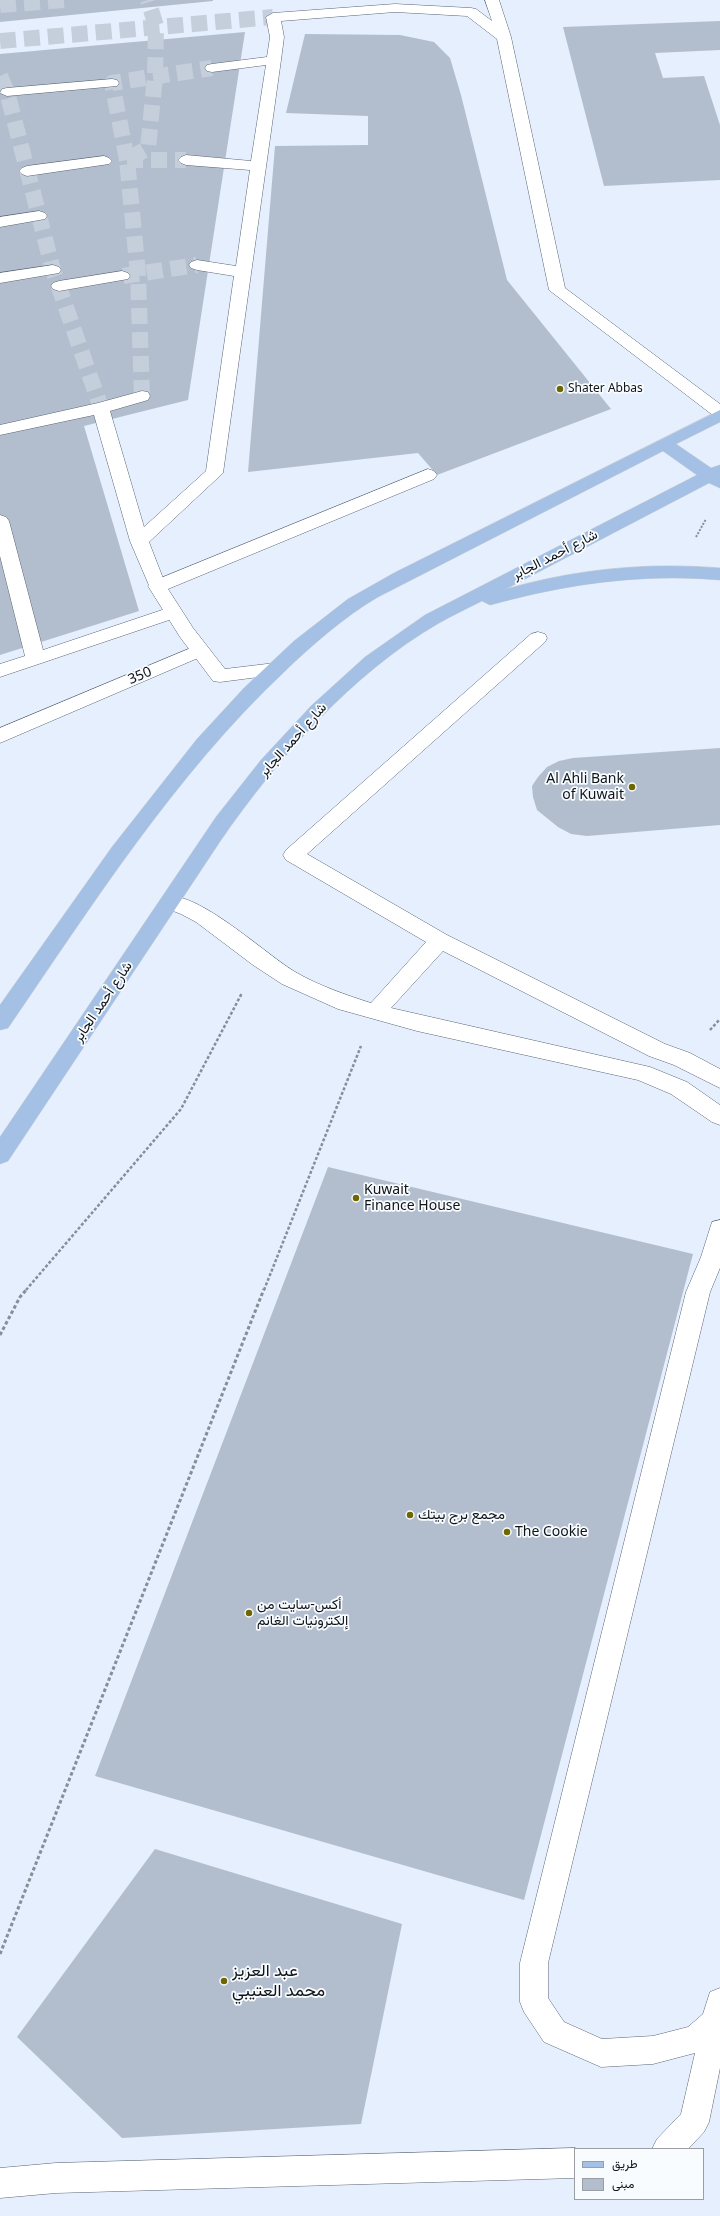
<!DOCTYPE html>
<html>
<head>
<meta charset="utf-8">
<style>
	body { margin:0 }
	#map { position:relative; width:720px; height:2216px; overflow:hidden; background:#e5effd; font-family:"Noto Sans",Vazirmatn,sans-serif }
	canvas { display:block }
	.legend { position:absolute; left:574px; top:2148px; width:130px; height:52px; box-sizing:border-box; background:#f9fcff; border:1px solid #9b9fa3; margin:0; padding:5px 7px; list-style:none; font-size:12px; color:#0f1419 }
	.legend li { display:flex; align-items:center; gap:8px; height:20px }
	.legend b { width:20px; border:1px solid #9b9fa3 }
</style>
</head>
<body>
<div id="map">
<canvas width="720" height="2216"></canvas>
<ul class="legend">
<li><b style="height:5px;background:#a4c1e5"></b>طريق</li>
<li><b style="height:11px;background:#b2bece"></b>مبنى</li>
</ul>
</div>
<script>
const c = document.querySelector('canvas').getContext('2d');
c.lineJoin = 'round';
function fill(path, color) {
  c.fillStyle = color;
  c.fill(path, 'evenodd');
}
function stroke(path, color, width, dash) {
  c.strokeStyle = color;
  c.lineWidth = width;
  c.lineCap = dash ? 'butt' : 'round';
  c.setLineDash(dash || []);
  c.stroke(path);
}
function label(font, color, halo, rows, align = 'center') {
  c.font = font + ' "Noto Sans",Vazirmatn,sans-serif';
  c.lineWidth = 3.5;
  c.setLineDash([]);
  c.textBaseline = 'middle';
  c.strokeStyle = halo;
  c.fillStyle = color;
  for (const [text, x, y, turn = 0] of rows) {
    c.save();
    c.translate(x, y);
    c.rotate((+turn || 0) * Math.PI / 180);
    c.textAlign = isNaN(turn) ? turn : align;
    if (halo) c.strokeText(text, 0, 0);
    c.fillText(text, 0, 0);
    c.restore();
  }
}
const building = new Path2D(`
	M0 0H213V1L0 22Z
	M720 21V50L655 53 663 78 704 76 720 125V180L604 186 563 27Z
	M245 32 188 400 84 426 139 611 0 655V54Z
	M305 34 400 35 434 42 450 58 461 95 507 280 611 409 437 475 418 453 248 472 275 146 368 145V116L286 113Z
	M720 748V825L587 836 571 834 558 827 537 810 533 797 532 786 538 777 547 767 559 761 573 758Z
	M328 1167 693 1254 524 1900 95 1776Z
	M155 1849 402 1924 361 2124 122 2138 17 2037Z`);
const streetTunnel = new Path2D(`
	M0 5 65 0
	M0 41 273 17
	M0 76 7 92 53 270 101 408
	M127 160 112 83 212 68
	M127 160H186
	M123 276 197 265
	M142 396 138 274 127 160 148 148 155 77 156 26 148 0`);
const pathFar2 = new Path2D(`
	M696 537 706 519`);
const pathFar1 = new Path2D(`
	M710 1030 720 1019
	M26 1290 181 1109 242 993
	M264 1290 361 1046`);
const path = new Path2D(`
	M0 1335 20 1297 27 1289
	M0 1954 264 1289`);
const lane = new Path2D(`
	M428 469 434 471 437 475 434 479 168 589 193 628 225 669 275 663 282 664 284 669 282 674 220 682 213 681 180 637 148 586 151 582Z
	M538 632 545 634 547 638 545 642 307 854 447 935 665 1044 690 1053 720 1069V1088L674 1065 649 1056 443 951 391 1008 650 1067 687 1082 720 1105V1125L712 1122 671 1094 638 1080 417 1031 338 1009 282 984 253 965 196 922 181 914 163 907 160 902 163 897C195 887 267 956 297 973 320 986 346 995 371 1003L426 942 286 860 283 855 286 850 531 634Z
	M720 1220V1268L710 1292 548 1963V1998L564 2022 602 2039 653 2036 688 2027 703 2014 710 1992 720 1988V2068L709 2122 704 2132 688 2149H652L657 2139 681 2114 695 2053 653 2064 601 2067 544 2042 524 2012 520 2002V1963L686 1292 701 1257 712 1222Z
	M575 2148 577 2149H575V2178L56 2193 0 2198V2168L56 2163Z`);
const street = new Path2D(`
	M485 0H499L511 37 565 288 720 404V417L714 416 549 290 497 39 467 16 395 12 281 21 284 37 281 60 223 473 149 542 166 586 163 590 157 592 151 590 130 541 94 415 0 435V425L98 403 142 391 148 392 150 396 148 400 110 411 144 527 206 471 234 276 197 270 191 268 189 265 191 262 197 260 236 266 250 170 186 165 181 163 178 160 181 157 186 155 251 161 266 65 212 72 207 71 205 68 207 65 212 64 267 57 270 37 266 17 273 13 395 4 471 8 476 9 492 21Z
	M112 79 117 80 119 83 117 86 7 96 0 93 2 89 7 88Z
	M104 156 109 158 112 161 109 164 27 176 22 174 19 171 22 168 27 166Z
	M39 211 45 213 47 216 45 219 0 227V217Z
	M53 265 59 267 61 270 59 273 0 283V273Z
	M122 271 128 273 130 276 128 279 59 291 53 289 51 286 53 283 59 281Z
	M0 515 6 517 9 521 43 650 171 607 178 609 180 613 178 617 0 677V664L25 656 0 556Z
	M198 645 205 647 207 651 205 655 0 743V728Z`);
const primary = new Path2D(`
	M720 410V422L676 444 711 468 720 465V488L709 483 506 589C576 569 647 562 720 568V580C641 573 566 584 490 605L482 601C468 608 453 615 439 623 351 674 278 758 221 840L8 1161 0 1164V1137L216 817 261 760 311 706 365 657 425 615 697 475 663 451 378 597C344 617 312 645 284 672 174 776 93 904 8 1028L0 1030V1005L112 847 197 739 244 688 294 641 348 599 394 573Z`);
const markers = [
	[560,389,4,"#6e6700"],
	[632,787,4,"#6e6700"],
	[356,1198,4,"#6e6700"],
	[410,1515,4,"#6e6700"],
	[507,1532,4,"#6e6700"],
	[249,1613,4,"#6e6700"],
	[224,1981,4,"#6e6700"]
];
const farPoinames = [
	["Shater Abbas",568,389]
];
const streetNames = [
	["شارع أحمد الجابر",555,555,-27],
	["350",140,676,-23],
	["شارع أحمد الجابر",293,740,-48],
	["شارع أحمد الجابر",103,1002,-56]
];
const poiNames = [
	["Al Ahli Bank",624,779,"right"],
	["of Kuwait",624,795,"right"],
	["Kuwait",364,1190],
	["Finance House",364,1206],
	["مجمع برج بيتك",418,1515],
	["The Cookie",515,1532],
	["أكس-سايت من",257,1605],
	["إلكترونيات الغانم",257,1621]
];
const nearPoinames = [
	["عبد العزيز",232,1971],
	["محمد العتيبي",232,1991]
];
fill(building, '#b2bece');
stroke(streetTunnel, '#c5cedb', 16, [16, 8]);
stroke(lane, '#5a6573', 1);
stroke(street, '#5a6573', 1);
stroke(primary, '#cfd0d1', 1);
stroke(pathFar2, '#868e98', 2, [2, 1.5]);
stroke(pathFar1, '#868e98', 2.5, [3, 2]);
stroke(path, '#868e98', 3, [3.5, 2.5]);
fill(lane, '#fff');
fill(street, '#fff');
fill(primary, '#a4c1e5');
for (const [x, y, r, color] of markers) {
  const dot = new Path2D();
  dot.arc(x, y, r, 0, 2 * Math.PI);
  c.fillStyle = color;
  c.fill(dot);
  stroke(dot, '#f9fcff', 1.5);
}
label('12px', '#0f1419', '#f9fcff', farPoinames, 'left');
label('14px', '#0f1419', '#f9fcff', streetNames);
label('14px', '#0f1419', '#f9fcff', poiNames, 'left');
label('17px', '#0f1419', '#f9fcff', nearPoinames, 'left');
</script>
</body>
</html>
